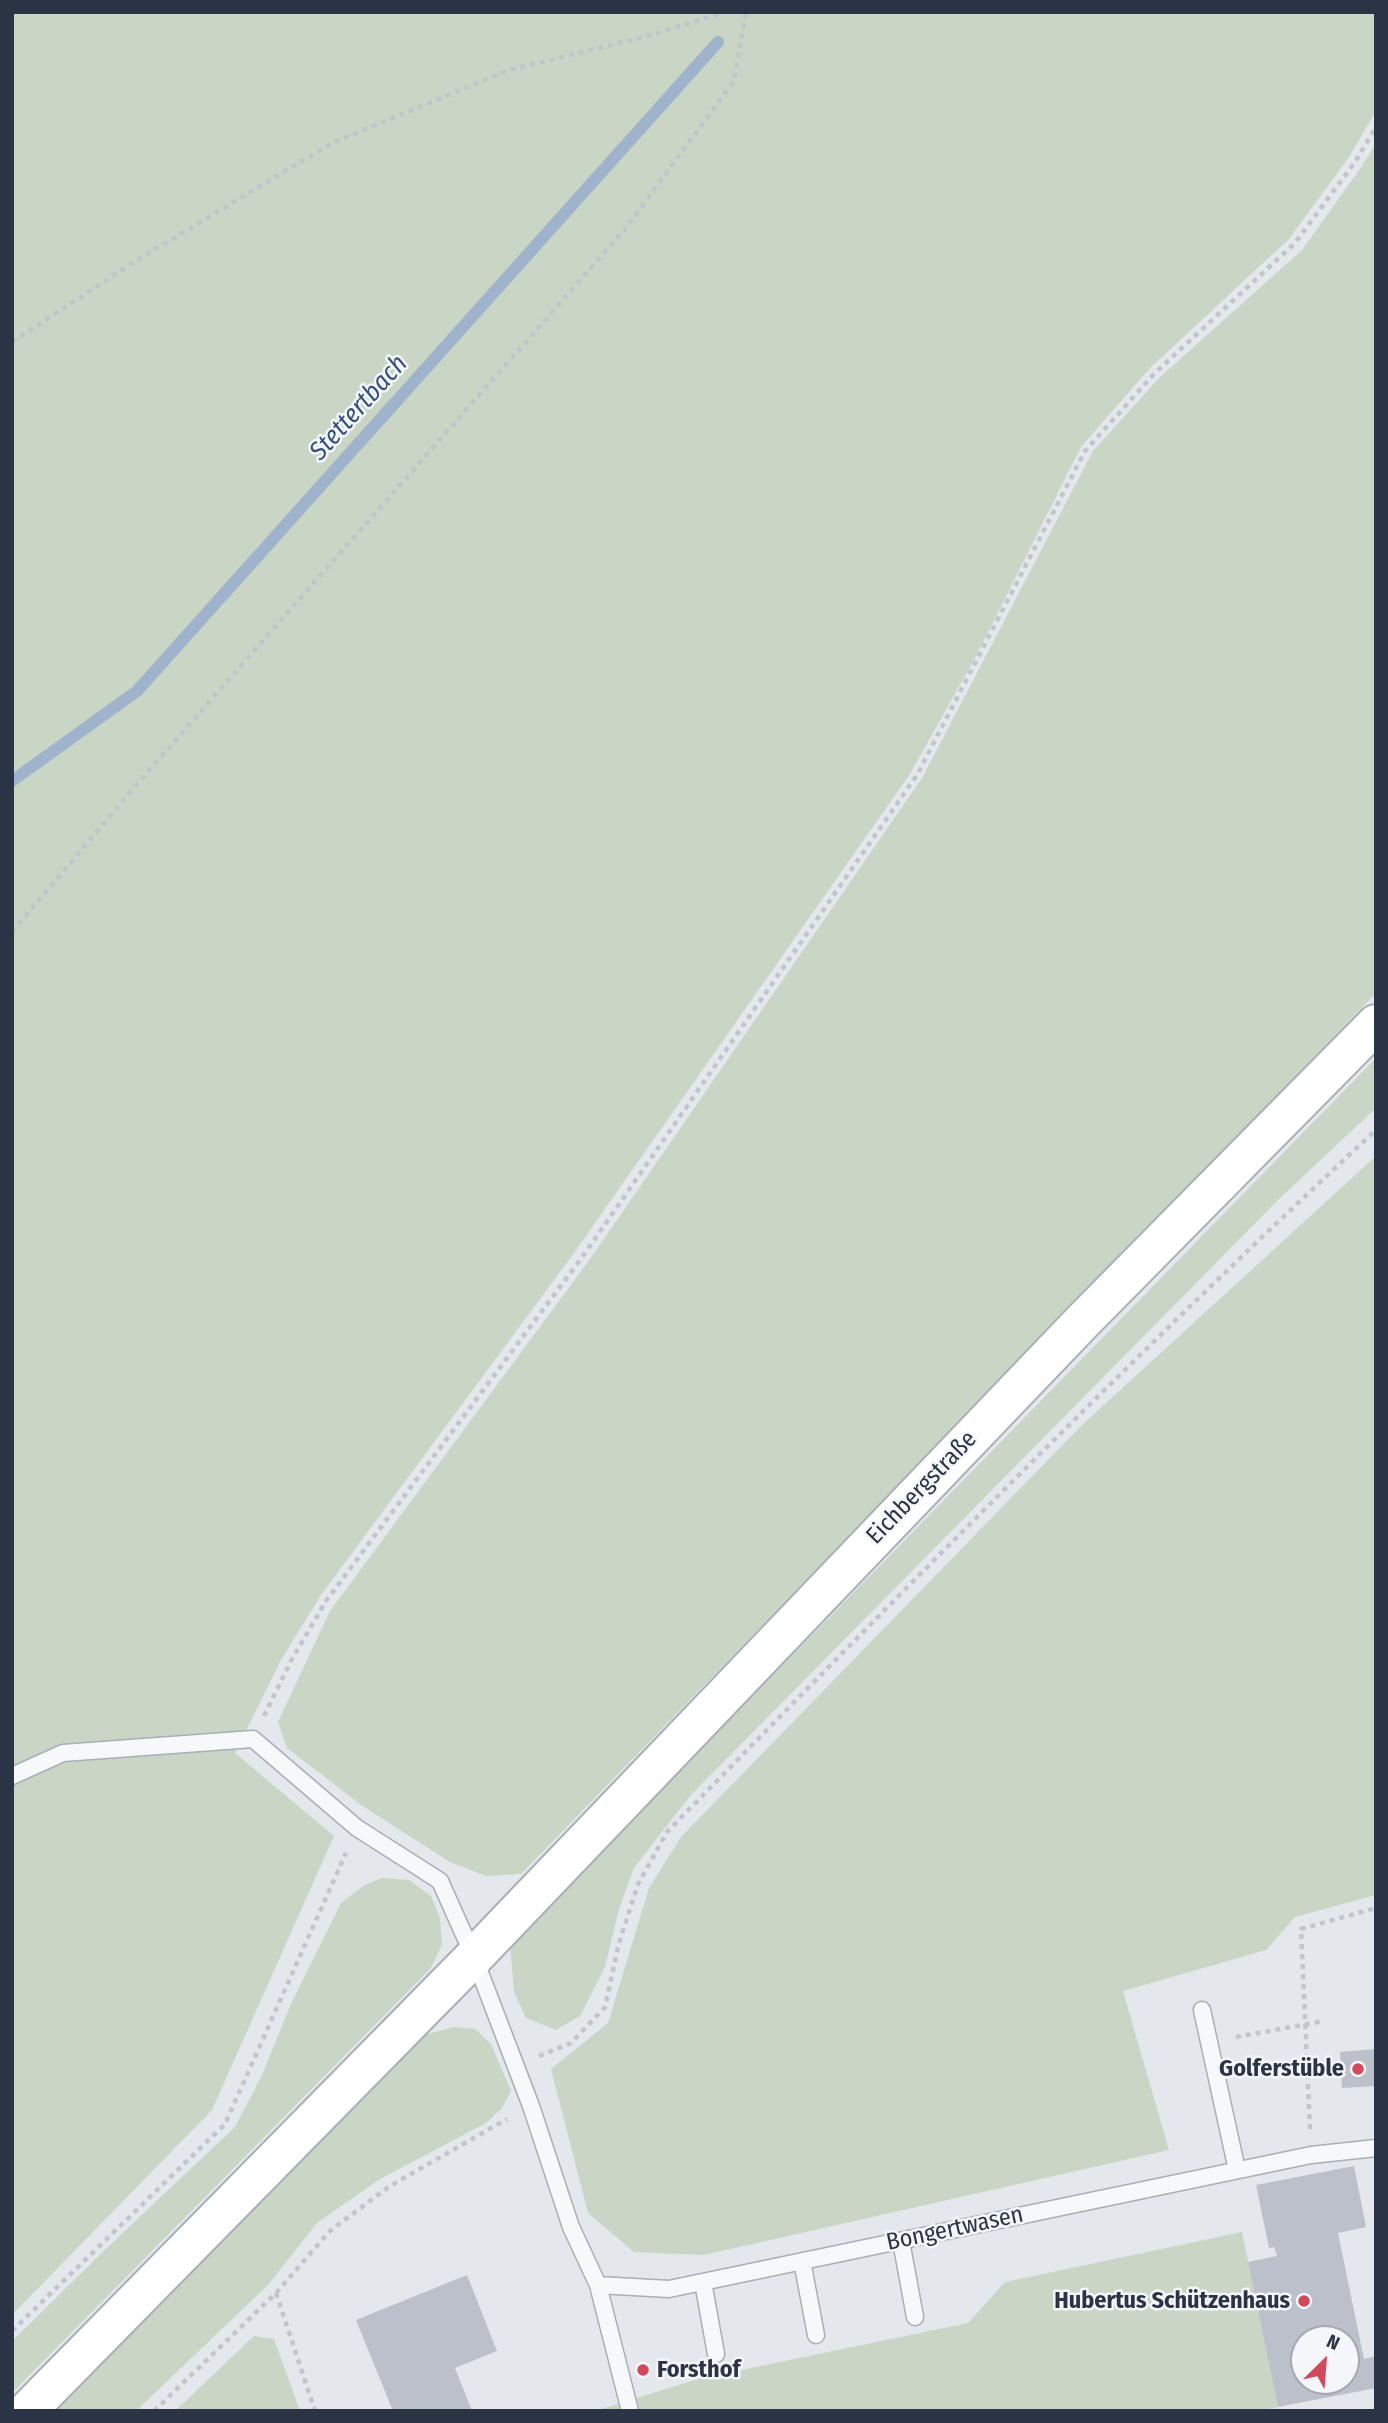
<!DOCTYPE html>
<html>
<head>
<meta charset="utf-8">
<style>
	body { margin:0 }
	#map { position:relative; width:1388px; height:2423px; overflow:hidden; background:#e4e7ec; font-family:"Fira Sans Condensed",sans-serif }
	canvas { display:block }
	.frame { position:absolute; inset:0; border:14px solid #2b3445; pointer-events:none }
	.north { position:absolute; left:1290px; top:2325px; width:70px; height:70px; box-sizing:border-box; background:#f4f6f9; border:2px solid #a4a8b1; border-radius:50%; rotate:25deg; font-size:19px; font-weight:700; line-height:28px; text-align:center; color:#2b3445 }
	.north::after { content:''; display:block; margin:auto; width:24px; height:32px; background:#d1495b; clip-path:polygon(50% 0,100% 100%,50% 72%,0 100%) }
</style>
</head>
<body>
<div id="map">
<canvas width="1388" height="2423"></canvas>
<div class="frame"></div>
<div class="north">N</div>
</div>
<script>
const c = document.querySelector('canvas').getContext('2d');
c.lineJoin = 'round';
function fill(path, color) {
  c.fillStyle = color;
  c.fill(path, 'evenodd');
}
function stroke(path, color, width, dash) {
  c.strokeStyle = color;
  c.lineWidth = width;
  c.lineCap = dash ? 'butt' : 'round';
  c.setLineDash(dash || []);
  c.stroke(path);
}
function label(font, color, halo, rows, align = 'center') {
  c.font = font + ' "Fira Sans Condensed",sans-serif';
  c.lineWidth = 5;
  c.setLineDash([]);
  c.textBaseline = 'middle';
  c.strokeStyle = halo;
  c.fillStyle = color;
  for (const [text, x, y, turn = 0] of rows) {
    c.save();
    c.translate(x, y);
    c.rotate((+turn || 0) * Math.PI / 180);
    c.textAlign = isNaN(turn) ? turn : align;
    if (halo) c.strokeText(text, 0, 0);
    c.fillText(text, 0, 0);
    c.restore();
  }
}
const green = new Path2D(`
	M12 12H1376V111L1349 157 1289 239 1150 368 1081 447 974 660 910 774 574 1253 321 1595 281 1660 235 1753 334 1836 212 2110 12 2315Z
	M1376 143V993L521 1874 486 1876 450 1862 361 1805 287 1748 278 1722 330 1611 590 1259 922 778 1093 451 1159 378 1302 250 1362 166Z
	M1376 1058V1108L1279 1199 690 1796 634 1868 619 1909 605 1967 580 2016 556 2030 526 2018 514 1992 510 1944Z
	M1376 1156V1895L1295 1917 1266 1950 1123 1991 1169 2150 704 2255 634 2252 588 2213 551 2069 608 2023 649 1888 681 1837 1082 1425Z
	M381 1878 409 1880 431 1896 440 1918 442 1944 431 1968 12 2393V2341L111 2244 235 2127 262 2075 291 2004 341 1903 363 1886Z
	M454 2027 475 2029 491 2044 511 2091 502 2108 486 2123 380 2179 317 2223 268 2285 136 2411H53L415 2037Z
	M1242 2232 1278 2407 1261 2411H595L698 2379 968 2323 1005 2282Z
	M254 2336 274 2339 300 2411H175Z`);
const stream = new Path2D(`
	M12 781 137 691 718 42`);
const building = new Path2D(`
	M1376 2049V2086L1342 2088 1340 2052Z
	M1354 2166 1366 2227 1338 2233 1364 2359 1376 2356V2388L1278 2407 1248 2262 1277 2256 1274 2247 1269 2248 1256 2185ZM1304 2339H1346V2381H1304Z
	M467 2275 497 2351 455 2368 472 2411H393L356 2320Z`);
const path = new Path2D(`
	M12 342 134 262 332 143 509 70 652 35 725 12
	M12 932 137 784 625 229 734 81 746 12
	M264 1716 292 1659 326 1601 583 1256 917 775 1085 451 1154 374 1295 243 1355 162 1376 127
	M1236 2037 1324 2021
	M539 2056 571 2043 605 2007 619 1943 638 1884 667 1832C900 1594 1132 1356 1376 1130
	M1310 2129 1301 1929 1376 1908
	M276 2293 315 2411
	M12 2331 225 2124 346 1853
	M154 2411 276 2293 330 2231 390 2186 507 2119`);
const service = new Path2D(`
	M12 1776 63 1753 253 1739 357 1828 440 1881 474 1957 531 2106 571 2227 598 2285 630 2411
	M1202 2010 1237 2170
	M901 2241 915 2317
	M802 2261 816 2335
	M703 2282 716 2354
	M598 2285 669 2289 1311 2155 1376 2148`);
const secondary = new Path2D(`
	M27 2411 474 1957 1081 1323 1376 1024`);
const markers = [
	[1358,2069,7,"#d1495b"],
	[1304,2301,7,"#d1495b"],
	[643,2370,7,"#d1495b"]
];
const streetNames = [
	["Eichbergstraße",922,1488,-46],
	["Bongertwasen",955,2229,-12]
];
const poiNames = [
	["Golferstüble",1344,2069],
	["Hubertus Schützenhaus",1290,2301],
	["Forsthof",657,2370,"left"]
];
const waterNames = [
	["Stettertbach",359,408,-48]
];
fill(green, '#c9d6c5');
stroke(stream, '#9fb4cc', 12);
fill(building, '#bbc0ca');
stroke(service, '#a9aeb7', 19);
stroke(secondary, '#a9aeb7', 42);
stroke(path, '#c2c5cb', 4.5, [5, 5]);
stroke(service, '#f7f8fa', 16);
stroke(secondary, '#fff', 38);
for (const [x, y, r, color] of markers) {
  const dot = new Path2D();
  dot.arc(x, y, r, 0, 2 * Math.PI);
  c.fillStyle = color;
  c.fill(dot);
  stroke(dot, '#f4f6f9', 2.5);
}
label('24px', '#2b3445', '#f4f6f9', streetNames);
label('bold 24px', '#2b3445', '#f4f6f9', poiNames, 'right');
label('italic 26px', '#34527a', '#f4f6f9', waterNames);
</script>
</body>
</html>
